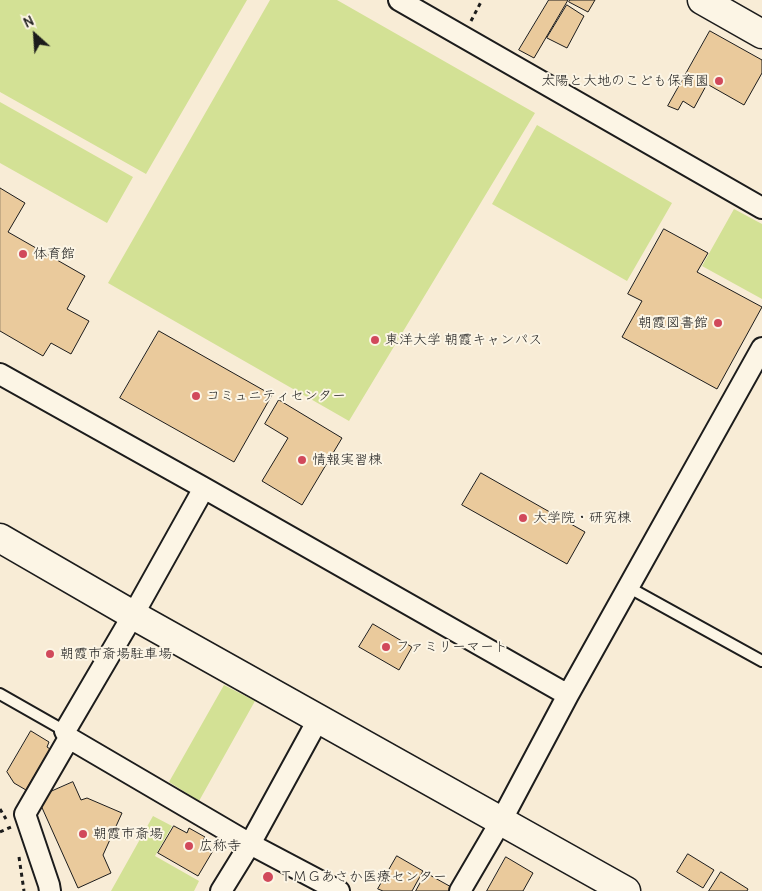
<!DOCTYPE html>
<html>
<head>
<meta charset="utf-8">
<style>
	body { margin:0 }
	#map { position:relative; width:762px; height:891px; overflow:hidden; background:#f8ecd6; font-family:Delius,sans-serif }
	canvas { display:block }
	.north { position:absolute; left:10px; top:10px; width:50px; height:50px; -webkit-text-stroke:4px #fcf5e5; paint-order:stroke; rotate:334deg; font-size:14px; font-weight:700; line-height:20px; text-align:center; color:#1c1c1c }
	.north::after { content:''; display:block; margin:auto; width:18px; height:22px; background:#1c1c1c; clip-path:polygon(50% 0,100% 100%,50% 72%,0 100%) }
</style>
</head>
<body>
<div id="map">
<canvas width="762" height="891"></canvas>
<div class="north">N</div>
</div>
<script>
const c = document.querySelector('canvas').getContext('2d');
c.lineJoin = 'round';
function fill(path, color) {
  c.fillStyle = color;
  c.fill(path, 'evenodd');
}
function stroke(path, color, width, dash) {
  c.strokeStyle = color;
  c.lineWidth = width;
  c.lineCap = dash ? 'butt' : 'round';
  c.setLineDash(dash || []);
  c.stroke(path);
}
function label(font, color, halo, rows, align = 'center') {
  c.font = font + ' Delius,"Klee One",sans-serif';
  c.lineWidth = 4;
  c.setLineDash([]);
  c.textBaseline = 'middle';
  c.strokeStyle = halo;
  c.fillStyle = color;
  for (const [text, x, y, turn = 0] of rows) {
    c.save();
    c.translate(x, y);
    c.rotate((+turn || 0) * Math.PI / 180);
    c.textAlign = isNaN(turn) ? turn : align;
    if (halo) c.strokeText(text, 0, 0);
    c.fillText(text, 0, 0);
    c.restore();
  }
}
const green = new Path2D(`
	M0 0H247L146 174 0 92Z
	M270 0H337L535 113 349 421 108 283Z
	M0 102 133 177 107 223 0 163Z
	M537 125 672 203 627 281 492 204Z
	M734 209 762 224V299L702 266Z
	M224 685 255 701 199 801 169 782Z
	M153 816 172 826 155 856 199 881 194 891H111Z`);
const building = new Path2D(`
	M549 0H568L534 58 519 50Z
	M570 0H595L588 12 569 2Z
	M567 5 584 16 567 48 547 38Z
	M710 31 762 60V73L744 105 707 84 694 108 683 101 678 110 668 106Z
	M0 188 25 203 8 232 85 276 67 309 89 321 71 354 51 343 43 356 0 331Z
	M664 229 708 253 697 272 762 307 717 389 622 337 642 301 628 294Z
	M159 331 272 395 234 462 120 398Z
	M279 400 342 438 302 505 262 481 288 438 265 424Z
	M481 473 585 532 567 564 462 505Z
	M373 624 412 647 399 670 359 647Z
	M31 731 49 742 47 747 50 749 26 790 14 783 7 772Z
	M73 782 81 800 87 798 122 813 103 855 111 873 78 888 39 801 41 796Z
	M174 826 187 833 189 828 205 837 202 842 214 849 198 876 158 853Z
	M688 854 714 870 703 888 677 872Z
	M397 856 423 871 412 891H383L378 889Z
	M506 857 533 873 523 891H487Z
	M721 872 748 889 747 891H709Z
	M426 873 453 888 451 891H416Z`);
const path = new Path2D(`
	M471 21 482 0
	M0 809 6 819
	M0 832 11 827
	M19 857 24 891`);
const lane = new Path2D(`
	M628 587 762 661
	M0 694 65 731`);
const street = new Path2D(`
	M399 0 762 208
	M0 374 204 488 568 695
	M204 488 133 615 65 731 69 738 250 844 339 891
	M50 891 49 885 25 814 69 738
	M221 891 250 844 319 718
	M460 891 501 821 568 695 762 348`);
const secondary = new Path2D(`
	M702 0 762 34
	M0 538 133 615 626 891`);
const markers = [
	[719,81,5,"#d1495b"],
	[23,254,5,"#d1495b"],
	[718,323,5,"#d1495b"],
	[375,340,5,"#d1495b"],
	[196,396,5,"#d1495b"],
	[302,460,5,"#d1495b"],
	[523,518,5,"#d1495b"],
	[386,647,5,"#d1495b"],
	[50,654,5,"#d1495b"],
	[83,834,5,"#d1495b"],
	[189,846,5,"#d1495b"],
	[268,877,6,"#d1495b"]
];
const poiNames = [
	["太陽と大地のこども保育園",709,81,"right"],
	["体育館",33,254],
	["朝霞図書館",708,323,"right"],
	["東洋大学 朝霞キャンパス",385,340],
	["コミュニティセンター",206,396],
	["情報実習棟",312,460],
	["大学院・研究棟",533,518],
	["ファミリーマート",396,647],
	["朝霞市斎場駐車場",60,654],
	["朝霞市斎場",93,834],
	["広称寺",199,846],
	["ＴＭＧあさか医療センター",279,877]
];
fill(green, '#d3e195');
fill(building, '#eaca9c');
stroke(building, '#1c1c1c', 1);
stroke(lane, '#1c1c1c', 14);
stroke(street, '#1c1c1c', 24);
stroke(secondary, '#1c1c1c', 31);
stroke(path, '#1c1c1c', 3, [4, 4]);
stroke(lane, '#fcf5e5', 10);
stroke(street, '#fcf5e5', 20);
stroke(secondary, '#fcf5e5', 28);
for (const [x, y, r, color] of markers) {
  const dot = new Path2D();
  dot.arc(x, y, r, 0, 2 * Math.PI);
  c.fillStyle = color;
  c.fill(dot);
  stroke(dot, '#fcf5e5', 2);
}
label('14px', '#1c1c1c', '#fcf5e5', poiNames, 'left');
</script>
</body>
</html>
